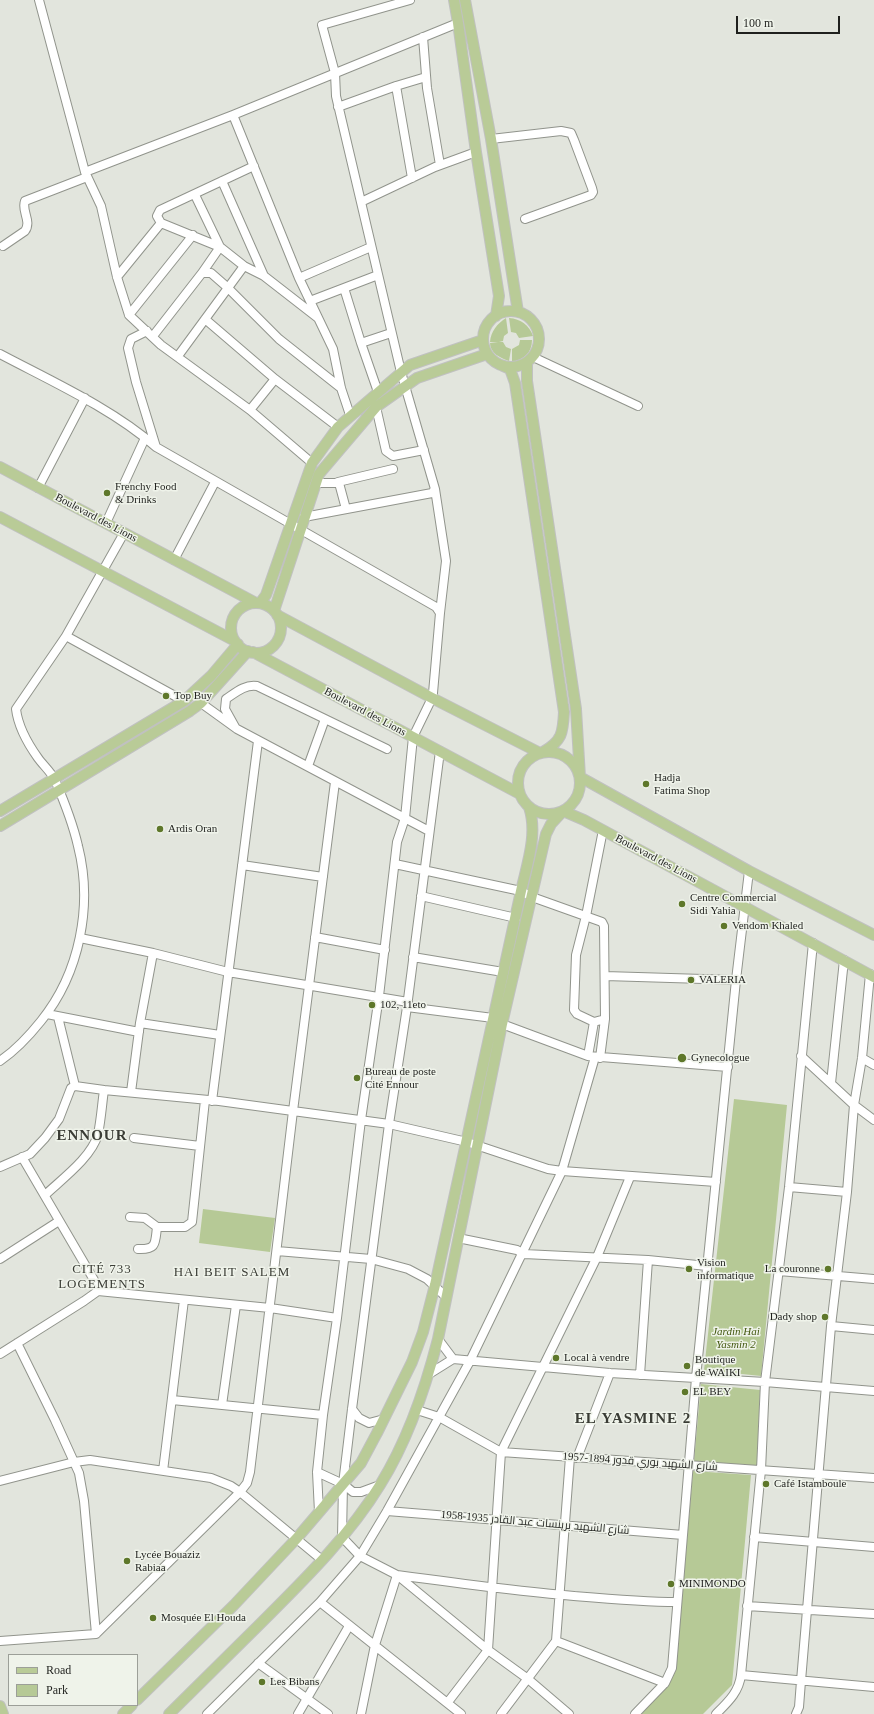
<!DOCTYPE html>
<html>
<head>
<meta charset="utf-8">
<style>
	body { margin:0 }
	#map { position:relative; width:874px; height:1714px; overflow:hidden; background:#e2e5dd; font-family:"Times New Roman",serif }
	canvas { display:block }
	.legend { position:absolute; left:8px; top:1654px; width:130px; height:52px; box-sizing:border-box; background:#eff3ea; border:1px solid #9c9f98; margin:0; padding:5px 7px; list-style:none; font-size:12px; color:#1f201d }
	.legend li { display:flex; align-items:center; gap:8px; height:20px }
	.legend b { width:20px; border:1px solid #9c9f98 }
	.scale { position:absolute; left:736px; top:16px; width:104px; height:18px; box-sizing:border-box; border:2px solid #1f201d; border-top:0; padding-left:5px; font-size:12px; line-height:14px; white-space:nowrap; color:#1f201d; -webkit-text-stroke:3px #eff3ea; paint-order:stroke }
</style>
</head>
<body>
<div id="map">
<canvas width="874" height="1714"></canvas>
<ul class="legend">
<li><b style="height:5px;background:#b9cb97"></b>Road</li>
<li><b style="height:11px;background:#b6c996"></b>Park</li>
</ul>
<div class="scale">100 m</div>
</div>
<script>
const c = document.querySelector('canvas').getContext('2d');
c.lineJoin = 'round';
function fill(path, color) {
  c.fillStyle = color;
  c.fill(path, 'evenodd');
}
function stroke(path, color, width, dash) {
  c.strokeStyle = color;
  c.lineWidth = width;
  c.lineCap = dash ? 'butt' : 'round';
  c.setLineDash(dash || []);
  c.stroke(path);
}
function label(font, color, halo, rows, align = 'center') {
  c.font = font + ' "Times New Roman",Cairo,serif';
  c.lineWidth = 3;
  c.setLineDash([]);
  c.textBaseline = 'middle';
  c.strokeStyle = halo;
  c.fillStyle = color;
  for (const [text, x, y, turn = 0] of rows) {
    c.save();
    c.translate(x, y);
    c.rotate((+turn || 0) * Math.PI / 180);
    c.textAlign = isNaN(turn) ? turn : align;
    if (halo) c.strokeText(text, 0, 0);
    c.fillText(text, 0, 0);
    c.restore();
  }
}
const green = new Path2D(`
	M506 318 508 333 504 336 503 341 499 342H503L506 347 511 349 509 361C500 358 490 353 490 343L498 342H490C491 331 497 324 506 318Z
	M509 318C521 319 529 325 533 336L519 338 516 333 511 332Z
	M520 340H532C532 353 524 359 512 362V349L519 345Z
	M734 1099 787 1105 761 1376 704 1370Z
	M203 1209 275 1218 270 1252 199 1243Z
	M701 1384 760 1390 757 1466 694 1461Z
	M693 1471 751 1475 732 1685 703 1714H631L676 1669Z`);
const minor = new Path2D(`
	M39 0 85 172 101 206 117 277 129 315 161 345 250 410 312 463
	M423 37 427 88 440 165
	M396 86 412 178
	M338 107 396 86 426 77
	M233 115 299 278 333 349 341 388 350 415
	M491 139 561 131 571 133 574 140 592 188 593 192 591 195 525 219
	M254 166 160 210 157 216 161 223 220 247 244 266 264 276 318 318
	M85 172 233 115 458 23
	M222 181 264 276
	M195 195 220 247 202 273
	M361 202 435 167 476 152
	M3 246 25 231C32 221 21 211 25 201L87 177
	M117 277 161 223
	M299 278 371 247
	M344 288 361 343 378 392
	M310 301 378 275
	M129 315 193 235
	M205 319 275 379 338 427
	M147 331 131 339 128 348 136 382 156 447
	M153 336 202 273H211L227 287 279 339 341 388
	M361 343 391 333
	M0 354C51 381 113 409 156 447L436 607 440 613 433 693 432 698 413 737 405 818 397 842 379 996 361 1120 337 1318 323 1415 317 1472 319 1512
	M178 356 244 266
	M533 357 638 406
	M376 407 386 451 393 456 424 450
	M250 410 275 379
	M338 482 393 469
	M316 483H339L346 509
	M38 488 85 398
	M435 489 446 561 440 613
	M304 517 432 493 435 489 401 372 336 96 335 73 322 25 410 0
	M106 523 145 438
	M174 560 215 482
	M66 636 184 701
	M201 703 237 729 429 831
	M235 727 225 709 226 699C235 693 245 684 257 686L387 749
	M440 751 407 1007 389 1124 352 1409 343 1484 342 1537 360 1556 397 1575 488 1650 528 1679 569 1714
	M308 766 325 719
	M603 830 586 916 576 955 574 1010 577 1014 594 1022 588 1056 728 1067
	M395 864 521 891 532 897 602 922 604 926 605 1019 594 1022
	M242 865 323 877
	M421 896 516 918
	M315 937 385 950
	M80 938 153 953 228 972 408 1002
	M413 957 503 972
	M605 976 736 980
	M407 1007 493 1018
	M47 1014 139 1032
	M58 1017 75 1086
	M140 1023 220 1035
	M502 1024 588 1056
	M801 1056 854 1105 874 1120
	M600 1058 605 1019
	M862 1058 874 1065
	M0 1061C16 1050 29 1036 41 1021 80 973 93 905 78 846 73 824 64 801 55 780 51 772 43 765 38 758 28 744 18 726 16 709L66 636 124 533
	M831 1083 844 960
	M131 1092 140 1023 153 953
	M212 1101 258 741
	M134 1138 200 1146
	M22 1157 94 1280 98 1291
	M0 1167 30 1154 45 1138 59 1119 71 1088 75 1086 104 1090 219 1101 389 1124 467 1142 548 1169 562 1171 716 1182
	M789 1187 847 1192
	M45 1195C62 1179 92 1157 98 1134 101 1120 102 1104 104 1090
	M130 1217 145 1218 157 1227
	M458 1238 517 1250 524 1254 648 1260 707 1266
	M138 1249C157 1250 155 1243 157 1227H185L192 1222 205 1100
	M277 1251 371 1259 408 1269 427 1279 445 1296
	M0 1259 59 1221
	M779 1271 874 1279
	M831 1326 874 1330
	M17 1343 55 1420 79 1473 84 1501 96 1634
	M0 1354 84 1301 98 1291 270 1308 337 1318
	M453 1359 610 1373 765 1382 874 1391
	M429 1374 453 1359 438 1339
	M640 1375 648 1260
	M172 1400 323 1415
	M222 1405 236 1305
	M352 1409 359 1418 369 1423 384 1419
	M417 1410 439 1417 501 1452 874 1478
	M577 1458 610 1373
	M163 1471 184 1300
	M317 1472 343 1484 353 1492H361L380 1485
	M0 1481 74 1462 90 1460 211 1478 231 1486 240 1492 322 1560
	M387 1511 683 1535
	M754 1537 874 1547
	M320 1602 461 1714
	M747 1606 874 1614
	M0 1641 96 1634 240 1492 247 1483 250 1472 293 1111 335 782
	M556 1641 665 1683
	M258 1663 328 1714
	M741 1675 874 1687
	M448 1702 488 1650 501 1452 597 1257 630 1177
	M207 1714 320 1602 360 1556 387 1511 470 1361 562 1171 595 1057
	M298 1714 349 1626
	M361 1714 375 1645 397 1575C456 1583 515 1591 574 1596 609 1599 643 1602 677 1602
	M501 1714 556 1641 570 1457
	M635 1714 665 1683 672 1668 696 1378 736 980 749 871
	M716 1714C728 1702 739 1692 741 1675L761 1470 765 1382 789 1187 813 943
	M796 1714 799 1707 801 1681 831 1326 847 1192 854 1105 862 1058 870 974`);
const major = new Path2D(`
	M454 0 458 23 476 152 499 296 496 316
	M465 0 491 139 518 312
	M483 339a28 28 0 1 1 56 0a28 28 0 1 1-56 0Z
	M527 362V381L576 709 580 777 749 871 874 935
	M503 366 510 369 515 383 564 712C563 733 562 741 543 752
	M0 467 256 603
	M0 517 235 641
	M260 603 266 595 312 463 338 427 410 365 483 340
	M231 628a25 25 0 1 1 50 0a25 25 0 1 1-50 0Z
	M274 611 319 474 376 407 417 378 487 354
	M277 615 432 698 540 753
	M253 652 520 794
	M518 783a31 31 0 1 1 62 0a31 31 0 1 1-62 0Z
	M0 811 184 701 211 676 238 644
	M0 826 190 711 201 703 248 651
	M137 1700 234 1605 297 1538 361 1463 377 1433 412 1362 423 1332 435 1285 521 891C527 864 538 834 529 807
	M0 1706 3 1714
	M123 1714 132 1705
	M169 1714C200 1683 231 1653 262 1622 304 1580 349 1536 380 1485 408 1440 425 1390 438 1339L502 1024 546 834 551 824 563 811 584 820 874 977`);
const markers = [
	[107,493,4,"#5e772a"],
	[166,696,4,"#5e772a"],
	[646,784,4,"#5e772a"],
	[160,829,4,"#5e772a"],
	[682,904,4,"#5e772a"],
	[724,926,4,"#5e772a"],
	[691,980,4,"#5e772a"],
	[372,1005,4,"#5e772a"],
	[682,1058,5,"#5e772a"],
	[357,1078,4,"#5e772a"],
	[689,1269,4,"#5e772a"],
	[828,1269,4,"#5e772a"],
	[825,1317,4,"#5e772a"],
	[556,1358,4,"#5e772a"],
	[687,1366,4,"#5e772a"],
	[685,1392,4,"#5e772a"],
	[766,1484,4,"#5e772a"],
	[127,1561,4,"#5e772a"],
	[671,1584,4,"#5e772a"],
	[153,1618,4,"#5e772a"],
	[262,1682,4,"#5e772a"]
];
const poiNames = [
	["Frenchy Food",115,487],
	["& Drinks",115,500],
	["Top Buy",174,696],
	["Hadja",654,778],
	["Fatima Shop",654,791],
	["Ardis Oran",168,829],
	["Centre Commercial",690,898],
	["Sidi Yahia",690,911],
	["Vendom Khaled",732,926],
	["VALERIA",699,980],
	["102, 11eto",380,1005],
	["Gynecologue",691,1058],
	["Bureau de poste",365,1072],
	["Cité Ennour",365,1085],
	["Vision",697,1263],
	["informatique",697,1276],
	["La couronne",820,1269,"right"],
	["Dady shop",817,1317,"right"],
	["Local à vendre",564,1358],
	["Boutique",695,1360],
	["de WAIKI",695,1373],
	["EL BEY",693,1392],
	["Café Istamboule",774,1484],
	["Lycée Bouaziz",135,1555],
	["Rabiaa",135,1568],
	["MINIMONDO",679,1584],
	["Mosquée El Houda",161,1618],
	["Les Bibans",270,1682]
];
const streetNames = [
	["Boulevard des Lions",96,518,28],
	["Boulevard des Lions",365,712,28],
	["Boulevard des Lions",656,859,28],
	["شارع الشهيد بوري قدور 1894-1957",640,1462,4],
	["شارع الشهيد برينسات عبد القادر 1935-1958",535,1523,5]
];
const parkNames = [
	["Jardin Hai",736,1332],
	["Yasmin 2",736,1345]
];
const quarterNames = [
	["CITÉ 733",102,1270],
	["LOGEMENTS",102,1285],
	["HAI BEIT SALEM",232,1273]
];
const districtNames = [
	["ENNOUR",92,1136],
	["EL YASMINE 2",633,1419]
];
fill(green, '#b6c996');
stroke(minor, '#91948c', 10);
stroke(major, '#c0c1c0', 12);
stroke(minor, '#fff', 8);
stroke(major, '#b9cb97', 10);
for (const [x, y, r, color] of markers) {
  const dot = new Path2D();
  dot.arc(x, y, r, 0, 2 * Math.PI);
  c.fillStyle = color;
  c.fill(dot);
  stroke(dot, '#eff3ea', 1.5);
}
label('11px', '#1f201d', '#eff3ea', poiNames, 'left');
label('11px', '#1f201d', '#eff3ea', streetNames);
label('italic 11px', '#43580f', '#eff3ea', parkNames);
c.letterSpacing = '1px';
label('13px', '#3a3c35', '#eff3ea', quarterNames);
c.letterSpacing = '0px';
c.letterSpacing = '1px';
label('bold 15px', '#3a3c35', '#eff3ea', districtNames);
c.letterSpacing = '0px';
</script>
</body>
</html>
